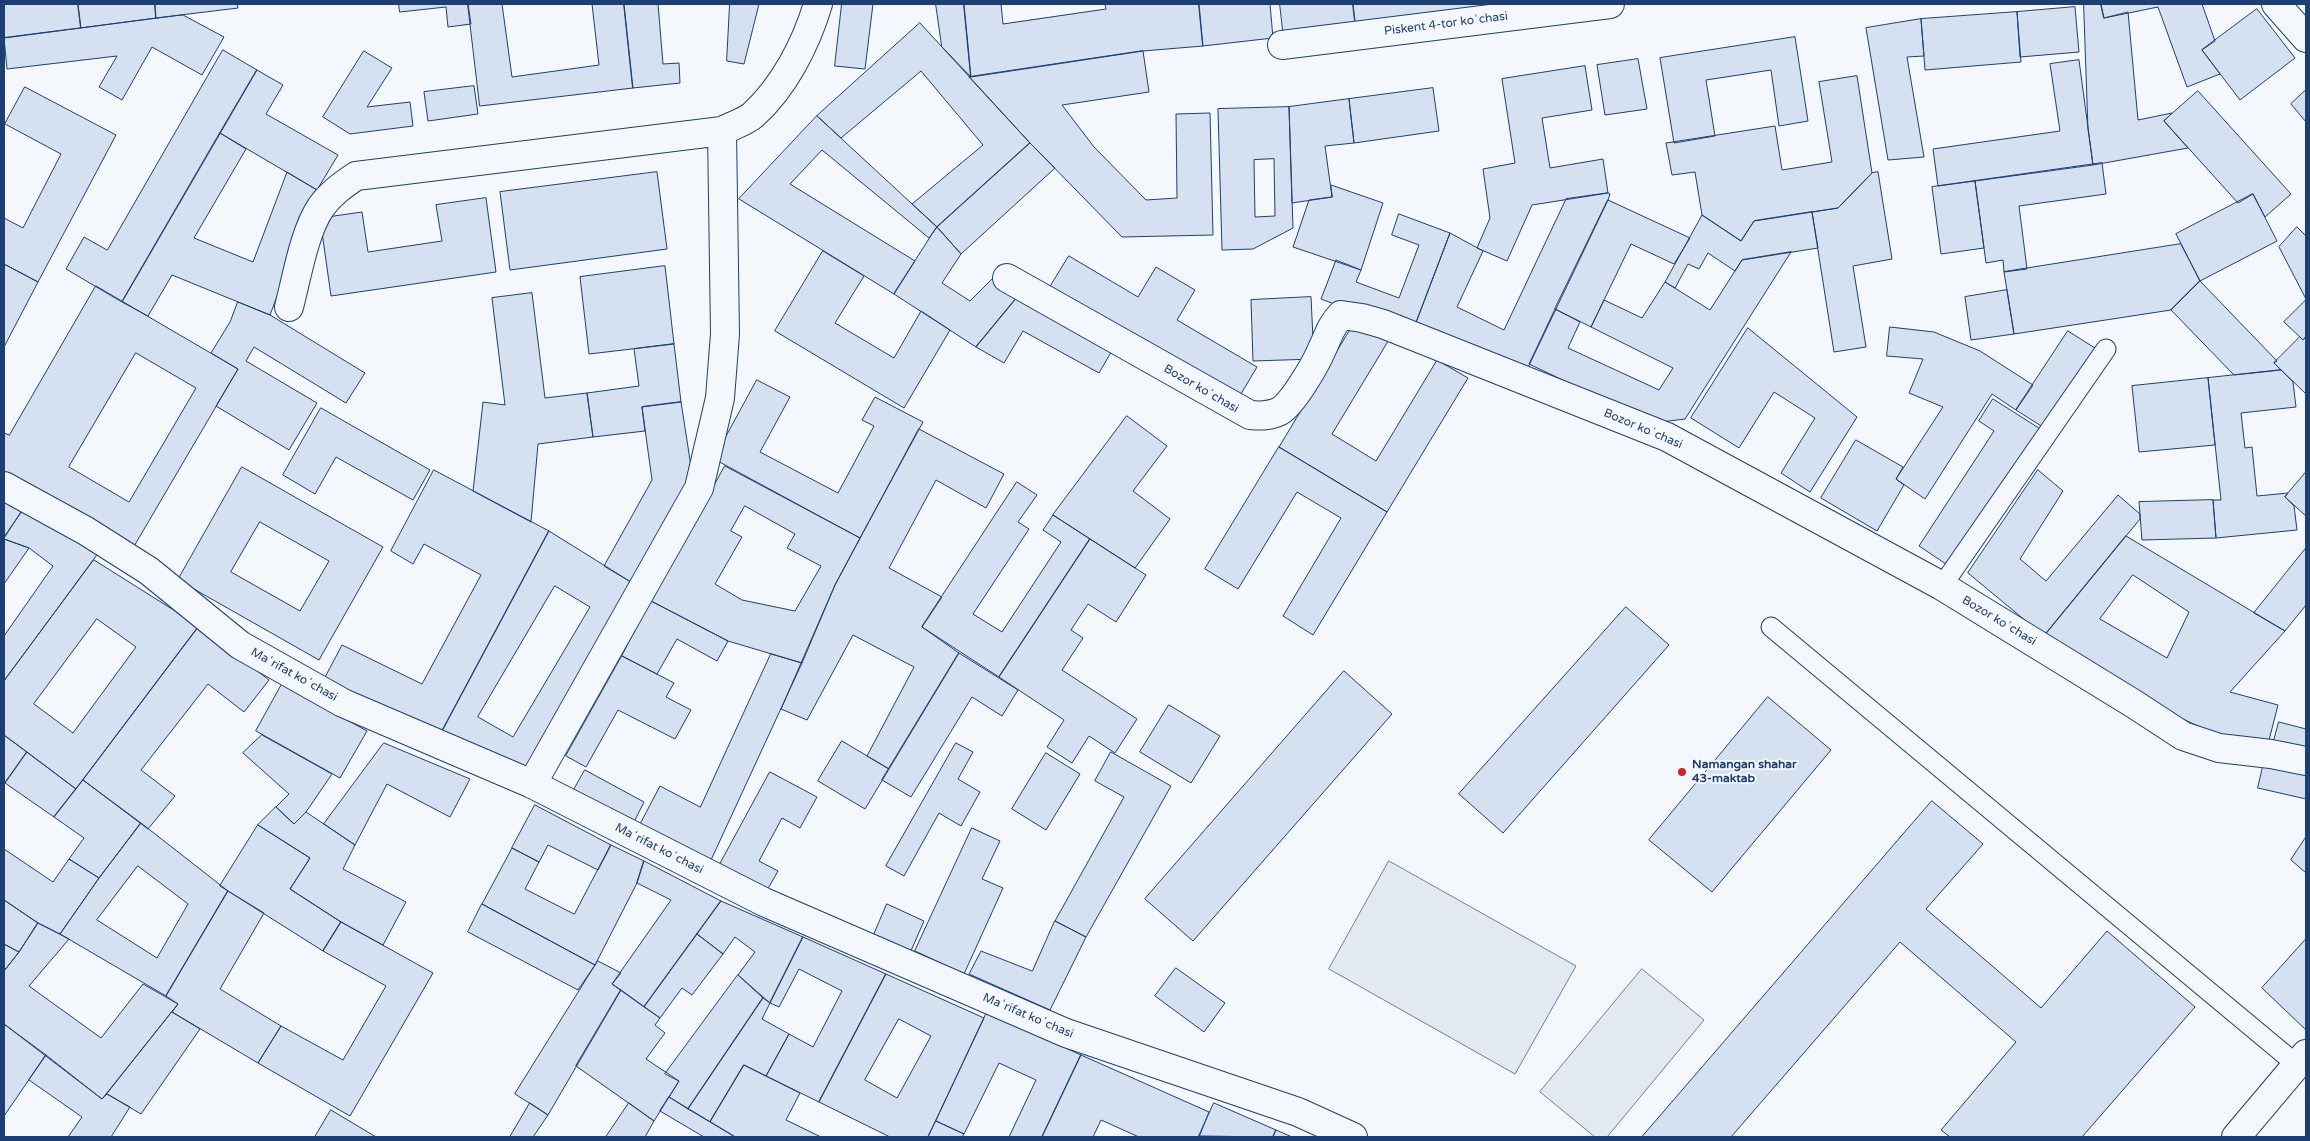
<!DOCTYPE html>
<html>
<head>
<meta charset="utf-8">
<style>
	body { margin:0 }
	#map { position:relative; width:2310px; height:1141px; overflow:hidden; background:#f4f7fb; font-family:"Varela Round",sans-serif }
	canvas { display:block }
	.frame { position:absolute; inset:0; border:5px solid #1d3f73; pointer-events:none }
</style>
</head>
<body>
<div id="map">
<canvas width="2310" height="1141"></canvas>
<div class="frame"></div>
</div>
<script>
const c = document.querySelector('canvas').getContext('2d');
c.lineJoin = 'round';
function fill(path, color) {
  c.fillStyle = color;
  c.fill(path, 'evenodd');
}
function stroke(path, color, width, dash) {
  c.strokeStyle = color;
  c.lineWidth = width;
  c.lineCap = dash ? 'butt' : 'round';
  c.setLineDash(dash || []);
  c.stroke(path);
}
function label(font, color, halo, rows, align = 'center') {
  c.font = font + ' "Varela Round",sans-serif';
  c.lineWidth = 4;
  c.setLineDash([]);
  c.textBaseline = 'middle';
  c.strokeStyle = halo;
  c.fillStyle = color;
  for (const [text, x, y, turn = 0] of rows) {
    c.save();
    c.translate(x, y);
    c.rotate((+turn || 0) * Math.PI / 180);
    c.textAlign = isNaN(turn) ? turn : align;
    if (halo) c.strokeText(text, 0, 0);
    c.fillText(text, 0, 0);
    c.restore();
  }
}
const green = new Path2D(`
	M1389 861 1576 966 1515 1074 1329 969Z
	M1642 969 1704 1020 1607 1137H1595L1540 1092Z`);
const building = new Path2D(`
	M4 4H78L81 28 4 38Z
	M78 4H155L156 18 81 28Z
	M155 4H237L238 8 156 18Z
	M399 4H468L471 24 448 27 446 7 400 12Z
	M468 4H502L512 77 599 65 592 4H624L633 88 480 106Z
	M624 4H658L663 64 679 63 680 83 633 88Z
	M730 4H759L744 64 727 61Z
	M842 4H873L865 69 835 66Z
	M936 4H964L971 77 942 47Z
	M964 4H1001L1003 24 1106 9 1105 4H1199L1203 46 1143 51 971 77Z
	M1199 4H1270L1273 38 1203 46Z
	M1280 4H1353L1356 30 1284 39Z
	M1353 4H1502L1356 30Z
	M2084 4H2101L2104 18 2128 12 2138 120 2172 113 2164 121 2188 148 2093 165 2088 129Z
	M2101 4H2202L2215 41 2202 50 2220 74 2187 87 2158 7 2104 18Z
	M2075 7 2079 52 2020 57 2017 12Z
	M2257 9 2295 58 2240 100 2202 50Z
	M2017 12 2021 62 1925 70 1921 19Z
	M183 15 224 37 202 75 152 47 122 100 99 87 117 56 7 69 4 38Z
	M1921 19 1924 56 1907 57 1924 157 1888 160 1866 28Z
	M920 23 1030 143 937 227 912 204 983 145 921 71 841 138 817 116Z
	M1795 37 1808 121 1779 126 1771 70 1706 80 1715 136 1674 143 1660 58Z
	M223 50 257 70 122 302 66 269 84 237 107 250Z
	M364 51 392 68 367 107 410 102 413 126 350 134 323 117Z
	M1143 51 1149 92 1062 105 1094 147 1146 200 1177 198 1176 114 1210 113 1213 235 1122 237 1030 143 969 77Z
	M1638 59 1647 109 1605 115 1597 65Z
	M2079 60 2093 165 1938 186 1933 149 2060 131 2050 64Z
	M1585 66 1592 110 1542 118 1550 168 1603 159 1608 193 1532 205 1507 261 1477 248 1490 218 1483 169 1515 163 1502 79Z
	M257 70 283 85 266 114 338 155 317 190 220 133Z
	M1857 76 1872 173 1838 208 1754 221 1741 241 1702 215 1695 172 1672 175 1666 143 1775 126 1782 170 1832 162 1819 82Z
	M474 86 478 114 428 121 424 92Z
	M25 87 116 135 38 282 4 264V218L23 228 61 154 5 124Z
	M1433 88 1439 131 1354 143 1349 99Z
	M2306 90V122L2291 104Z
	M2198 91 2291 194 2265 217 2253 194 2238 203 2164 121Z
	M1349 99 1354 143 1325 146 1332 197 1292 203 1289 107Z
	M1289 107 1293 228 1253 249 1222 250 1218 109ZM1274 159 1275 216 1255 217 1254 160Z
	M817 116 937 227 929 238 822 150 790 184 915 261 894 294 739 199Z
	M220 133 246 149 194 238 253 262 287 172 317 190 270 315 172 275 148 316 122 302Z
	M1030 143 1055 168 961 254 937 227Z
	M2102 163 2106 194 2019 206 2027 269 2004 272 2003 260 1986 263 1975 181Z
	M657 172 667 249 510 270 500 192Z
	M1878 172 1892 259 1853 266 1866 347 1834 352 1812 212 1838 208 1872 173Z
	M1975 181 1984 248 1941 254 1932 187Z
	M1331 185 1383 203 1361 270 1293 247 1309 200 1332 197Z
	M1608 193 1610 194 1608 200 1523 378 1412 333 1450 233 1483 251 1457 307 1504 330 1566 199Z
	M2253 194 2277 241 2200 281 2176 234Z
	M486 198 496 272 331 296 320 218 362 212 368 252 442 241 436 205Z
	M1608 200 1690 238 1674 264 1631 244 1591 327 1555 309Z
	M1812 212 1818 248 1742 260 1735 271 1708 253 1699 269 1688 264 1675 288 1665 282 1702 215 1741 241 1754 221Z
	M1399 214 1450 233 1412 333 1321 299 1336 260 1361 270 1356 282 1399 298 1419 245 1392 235Z
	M937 227 961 254 942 283 970 301 993 278 1019 295 976 347 894 294Z
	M2297 227 2306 236V299L2279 247Z
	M2181 244 2200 281 2171 310 2014 334 2004 272Z
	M823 251 864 276 835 323 894 358 921 311 950 330 904 408 775 331Z
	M1791 252 1685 419 1653 423 1529 364 1555 309 1580 322 1568 348 1659 390 1673 368 1591 327 1604 300 1642 318 1665 282 1710 310 1742 260Z
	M1069 256 1138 297 1156 267 1195 290 1177 320 1257 367 1235 404 1047 292Z
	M4 264 38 282 4 347Z
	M665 266 674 344 589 354 580 277Z
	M2200 281 2277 361 2274 363 2281 370 2234 375 2171 310Z
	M96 286 238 369 133 548 4 475V433L9 435ZM136 353 196 388 129 502 69 467Z
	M2007 290 2014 334 1971 340 1965 297Z
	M532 293 545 398 587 393 593 437 538 444 531 522 473 491 483 402 505 405 492 298Z
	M1019 295 1113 349 1099 373 1023 331 1004 363 976 347Z
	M1311 297 1314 359 1253 361 1251 300Z
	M2306 300V336L2303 340 2284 322Z
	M238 302 270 315 365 373 346 403 254 347 246 361 317 403 289 450 216 406 238 369 211 353 230 322Z
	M1890 327 1934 332 1980 351 2033 385 2016 410 1992 394 1925 499 1896 479 1943 407 1909 393 1923 359 1887 356Z
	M1359 328 1393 333 1332 434 1376 461 1437 360 1468 378 1387 512 1279 447 1349 331Z
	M1748 328 1857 417 1810 492 1781 473 1815 418 1774 392 1739 448 1691 418Z
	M2068 331 2098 350 2046 429 2016 410Z
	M2300 337 2303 340 2306 337V394L2274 363Z
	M674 344 681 402 642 407 645 431 593 437 587 393 639 386 634 349Z
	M2281 370 2293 382 2296 407 2241 413 2245 448 2252 447 2257 496 2288 493 2285 497 2294 506 2297 530 2216 538 2213 500H2221L2208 378Z
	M2208 378 2215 445 2139 452 2132 386Z
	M757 380 790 397 760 452 838 493 874 426 862 420 875 397 923 422 860 538 714 459Z
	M1993 399 2042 430 1952 568 1919 546 1994 431 1979 421Z
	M681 402 695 492 639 587 604 566 652 480 642 407Z
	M321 408 430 470 413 500 336 457 315 494 283 475Z
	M1127 416 1167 446 1133 491 1170 519 1135 568 1053 515Z
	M919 429 1004 474 986 508 936 480 889 568 942 597 922 627 959 653 889 769 867 756 914 667 853 635 807 720 781 709 835 585Z
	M1856 440 1903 467 1896 479 1904 485 1877 531 1821 498Z
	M1279 447 1387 512 1313 635 1283 616 1341 518 1297 492 1238 589 1205 569Z
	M725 466 860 538 835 585 802 663 728 641 651 601ZM745 506 795 534 787 548 821 566 795 611 742 600 715 584 742 537 731 531Z
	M242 467 383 547 319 660 178 580ZM260 522 329 561 300 611 231 572Z
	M434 470 549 531 440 735 323 681 342 645 422 684 481 575 424 544 413 564 391 551Z
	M2038 470 2063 491 2020 559 2046 581 2118 495 2140 514V519L2044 636 1968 573Z
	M2306 472V516L2285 497Z
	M1017 482 1037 495 1018 522 1029 529 973 614 1002 632 1061 542 1043 530 1053 515 1090 539 999 677 922 627Z
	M2213 500 2216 538 2142 540 2139 502Z
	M4 501 22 511 4 537Z
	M22 511 99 552 4 681V636L53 566 29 548 4 539Z
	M549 531 639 587 528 775 440 735ZM555 586 590 607 513 737 478 717Z
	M2126 536 2285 631 2230 692 2278 705 2267 748 2215 734 2168 712 2044 636ZM2133 575 2189 612 2167 658 2100 619Z
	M4 539 29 548 4 584Z
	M1090 539 1146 575 1116 622 1088 604 1071 630 1083 638 1062 670 1137 719 1115 753 1089 736 1072 763 1047 747 1064 720 999 677Z
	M2306 548V605L2285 631 2254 613Z
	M94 560 199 626 76 789 4 735V681ZM97 619 136 647 73 733 34 704Z
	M651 601 728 641 717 661 677 639 657 674 622 656Z
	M1626 607 1669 645 1503 833 1459 794Z
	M199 626 269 680 244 712 208 684 141 770 175 796 148 829 83 780Z
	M959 653 1018 690 1002 716 972 697 911 797 882 780Z
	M771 654 802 663 711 860 640 824 660 786 700 807Z
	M622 656 674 683 666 697 691 710 675 739 618 710 586 767 566 756Z
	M1344 671 1392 714 1193 941 1145 899Z
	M282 684 367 731 340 778 256 731Z
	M1768 697 1831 750 1712 892 1649 840Z
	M1169 705 1220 736 1191 783 1140 752Z
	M2279 722 2306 729V755L2273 744Z
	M4 735 27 752 5 783 4 782Z
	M262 735 332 774 306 812 294 824 276 807 289 794 243 753Z
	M842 741 889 769 865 809 818 781Z
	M384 743 470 779 450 817 387 784 355 845 324 824Z
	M956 743 973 752 958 779 980 792 961 826 939 813 904 876 886 866Z
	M27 752 76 789 54 817 5 783Z
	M1111 752 1171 786 1086 937 1055 921 1124 797 1095 781Z
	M1046 753 1080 774 1046 830 1012 809Z
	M2265 758 2306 768V799L2258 788Z
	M585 770 644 802 631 828 571 795Z
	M770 772 817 797 800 828 782 818 759 861 778 871 766 892 719 866Z
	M83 780 141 823 99 878 69 859 84 838 54 817Z
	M1932 801 1983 844 1926 909 2041 1008 2107 931 2195 1007 2082 1137H1950L1941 1130 2016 1042 1900 942 1731 1137H1642Z
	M535 805 611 845 598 870 548 845 539 862 512 848Z
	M276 807 294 824 306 812 355 845 343 869 406 902 383 945 341 922 290 889 310 858 258 825Z
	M141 823 228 891 166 996 60 934 99 878ZM138 866 188 904 157 958 97 920Z
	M258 825 310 858 290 889 341 922 323 951 220 886Z
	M972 828 1000 841 982 879 1003 888 964 974 915 951Z
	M2306 837V873L2291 860Z
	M611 845 644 861 637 883 595 965 482 904 512 848 539 862 525 889 574 914Z
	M4 849 53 882 69 859 99 878 60 934 38 923 4 900Z
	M644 861 721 901 644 1007 612 984 671 900 637 883Z
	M228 891 264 913 220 989 281 1026 258 1063 172 1012 178 1004 166 996Z
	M4 900 38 923 19 952 4 944Z
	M721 901 803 937 770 1003 738 975 755 952 735 937 723 954 697 934Z
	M482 904 595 965 578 990 468 932Z
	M887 904 924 921 910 953 873 937Z
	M1055 921 1086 937 1050 1010 969 974 981 951 1032 971Z
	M341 922 433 973 350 1116 258 1063 281 1026 343 1060 386 986 323 951Z
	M38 923 69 939 29 986 101 1038 143 984 178 1004 102 1099 4 1024V971L19 952Z
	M697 934 723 954 692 995 682 988 660 1018 644 1007Z
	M803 937 886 974 819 1102 766 1076 789 1034 813 1047 842 991 799 969 779 1007 770 1003Z
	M2306 939V1030L2262 988Z
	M4 944 19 952 4 971Z
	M598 961 621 973 612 984 621 990 548 1115 515 1094Z
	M1176 968 1225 1003 1204 1032 1155 996Z
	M886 974 984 1018 928 1137H890L819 1102ZM899 1019 931 1036 897 1098 865 1080Z
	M738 975 763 998 688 1109 669 1097 679 1081 665 1074Z
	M621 990 660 1018 655 1025 665 1033 646 1059 679 1081 654 1121 576 1066Z
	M763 998 770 1003 762 1019 789 1034 766 1076 744 1065 710 1122 688 1109Z
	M172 1012 200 1029 141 1114 107 1094Z
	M987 1012 1081 1055 1042 1137H1009L1036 1080 999 1063 964 1134 936 1121Z
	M4 1024 46 1055 4 1116Z
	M46 1055 102 1099 107 1094 130 1107 111 1137H68L82 1117 29 1080Z
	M1081 1055 1209 1112 1199 1137H1139L1101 1120 1093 1137H1042Z
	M744 1065 800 1093 786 1120 821 1137H735L710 1122Z
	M669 1097 734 1136 733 1137H704L660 1111Z
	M530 1103 548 1115 533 1137H510Z
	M629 1103 654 1121 645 1137H606Z
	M1214 1103 1276 1130 1273 1137 1199 1136Z
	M331 1110 376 1137H315Z
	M936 1121 964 1134 962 1137H928Z
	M1276 1130 1292 1137H1273Z`);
const lane = new Path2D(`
	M1942 586 2106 349
	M1771 627 2296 1064`);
const street = new Path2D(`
	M2276 4 2306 38
	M1282 45 1610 4
	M1007 278 1250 415C1261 416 1270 416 1280 411 1293 403 1316 364 1322 349 1328 337 1331 325 1341 315L1362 318 1383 324 1667 437 1942 586 2134 704 2183 736 2219 748 2271 754 2306 761
	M289 307C297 277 304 232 321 207 331 193 343 185 356 176L722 131C731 126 745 122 753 115 784 87 806 44 818 4
	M532 784 699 488 720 398 725 334 722 131
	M2236 1137 2306 1054`);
const secondary = new Path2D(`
	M4 486 86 531 149 571 240 645 343 703 532 784 764 902 1066 1033 1298 1112 1353 1137`);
const markers = [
	[1682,772,5,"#c62828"]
];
const streetNames = [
	["Piskent 4-tor koʻchasi",1446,24,-7],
	["Bozor koʻchasi",1201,389,30],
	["Bozor koʻchasi",1643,429,23],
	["Bozor koʻchasi",1999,621,31],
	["Maʻrifat koʻchasi",294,675,29],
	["Maʻrifat koʻchasi",659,849,27],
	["Maʻrifat koʻchasi",1028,1016,23]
];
const poiNames = [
	["Namangan shahar",1692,765],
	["43-maktab",1692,779]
];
fill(green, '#e3e9f0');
stroke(green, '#687fa3', 1);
fill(building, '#d5e0f0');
stroke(building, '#1d3f73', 1);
stroke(lane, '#1d3f73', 21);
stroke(street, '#1d3f73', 30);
stroke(secondary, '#1d3f73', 30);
stroke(lane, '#f4f7fb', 19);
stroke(street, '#f4f7fb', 28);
stroke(secondary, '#f4f7fb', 28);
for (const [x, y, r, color] of markers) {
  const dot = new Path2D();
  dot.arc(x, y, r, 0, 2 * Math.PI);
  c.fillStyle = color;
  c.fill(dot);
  stroke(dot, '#f4f7fb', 2);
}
label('12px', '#1d3f73', '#f4f7fb', streetNames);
label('bold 12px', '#1d3f73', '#f4f7fb', poiNames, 'left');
</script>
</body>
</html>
